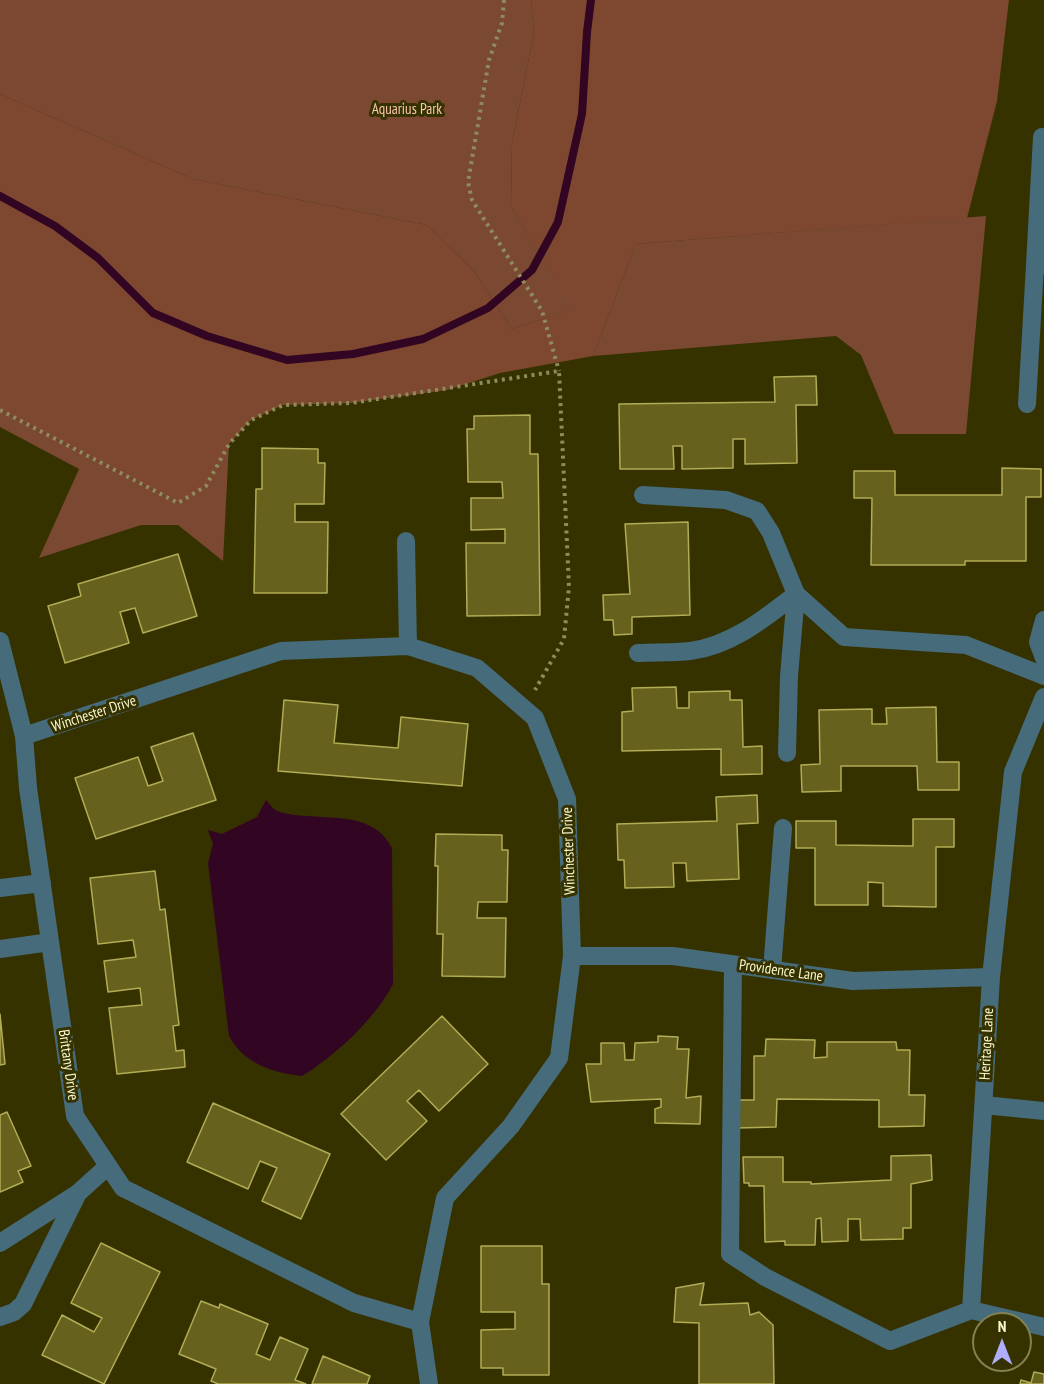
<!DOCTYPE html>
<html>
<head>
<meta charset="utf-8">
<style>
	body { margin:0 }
	#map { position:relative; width:1044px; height:1384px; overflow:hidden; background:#353200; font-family:"PT Sans Narrow",sans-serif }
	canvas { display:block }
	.north { position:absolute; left:972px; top:1312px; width:60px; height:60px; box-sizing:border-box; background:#353200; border:2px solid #838152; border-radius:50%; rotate:0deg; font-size:16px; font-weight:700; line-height:24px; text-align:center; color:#f9f7cd }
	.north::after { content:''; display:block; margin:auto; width:21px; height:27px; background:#b0aefa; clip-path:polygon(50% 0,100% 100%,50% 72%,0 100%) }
</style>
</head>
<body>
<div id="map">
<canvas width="1044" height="1384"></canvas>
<div class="north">N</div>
</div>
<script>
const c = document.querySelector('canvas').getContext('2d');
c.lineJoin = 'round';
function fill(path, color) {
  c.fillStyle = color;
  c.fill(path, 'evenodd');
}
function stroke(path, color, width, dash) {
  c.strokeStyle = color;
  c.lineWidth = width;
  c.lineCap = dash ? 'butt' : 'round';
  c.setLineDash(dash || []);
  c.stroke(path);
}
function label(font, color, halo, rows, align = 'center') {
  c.font = font + ' "PT Sans Narrow",sans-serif';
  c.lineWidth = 6;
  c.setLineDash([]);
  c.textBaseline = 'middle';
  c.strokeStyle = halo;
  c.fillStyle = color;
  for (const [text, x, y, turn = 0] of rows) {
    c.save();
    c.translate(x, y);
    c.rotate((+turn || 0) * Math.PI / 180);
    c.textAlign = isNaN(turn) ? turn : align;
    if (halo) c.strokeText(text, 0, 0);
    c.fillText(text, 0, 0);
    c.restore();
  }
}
const green = new Path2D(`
	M0 0H531L534 32 512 143 511 206 574 309 512 329 473 270 427 225 193 179 0 94Z
	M986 216 966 434H894L861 355 836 336 593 356 636 244Z
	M0 410 178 503 229 444 223 561 178 525H141L39 558 79 469 0 427Z`);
const forest = new Path2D(`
	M531 0H1009L997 101 967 218 636 244 593 356 500 373 447 390 351 403 283 405 251 420 229 444 206 486 178 503 0 410V94L193 179 427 225 473 270 512 329 573 309 511 206 512 143 534 32Z`);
const water = new Path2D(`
	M266 800C270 804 274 811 280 812 317 823 371 806 392 848L393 984C376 1018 334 1057 302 1076 273 1073 243 1063 229 1036L208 863 213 844 208 830 222 834 257 817Z`);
const stream = new Path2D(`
	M0 196 55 226 98 258 153 313 207 336 287 360 353 354 423 339 488 308 532 270 558 222 582 114 587 32 591 0`);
const building = new Path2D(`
	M816 376 817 405H796L797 463 745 464V439H733V468L682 469V446H673L674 469H620L619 404 775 402 774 377Z
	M530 415V454H538L540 615 467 616 466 543H505V529L471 530V498H503L502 482H468L467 429H474V416Z
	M262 448 318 449V463H325L324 504H295V522H328L327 593H254L256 489H262Z
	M1002 468 1041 469V497H1026V561H965V565H871L872 498H854V471H895V495H1002Z
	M688 522 690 615 632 617V634L614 635 613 620H604L603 595 630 594 625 524Z
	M178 554 197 616 143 633 135 608 120 612 129 643 65 663 48 606 81 596 78 584Z
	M676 687 677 708H689V692L730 691V700H742L743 747 762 746V774L721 775V749L622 751V712L633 711 632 688Z
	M284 700 338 705 334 743 398 748 401 717 468 724 462 786 278 771Z
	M936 707 937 762H959V790H918L917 766H841V791L802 792 801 765 820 764 819 710 872 709V724H887L886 708Z
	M193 733 216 800 96 839 75 778 138 757 148 786 163 781 151 747Z
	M757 795 758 823 737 824 739 879 687 881 686 863H673L674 887 625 888 624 860H618L617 824 717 821 716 797Z
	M913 819H954V847H936V907L883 906V883L868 882V905H815V848H796V821H836V845L913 846Z
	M436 834 502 835V850H508L507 902H478L477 918H506L505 977 442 976 443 934H437L438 866H435Z
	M155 871 160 910 165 909 179 1025 173 1026 176 1051 184 1050 185 1067 117 1074 109 1008 142 1005 140 988 108 992 104 961 136 957 133 940 98 944 90 878Z
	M0 1014 5 1064 0 1065Z
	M442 1016 488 1064 439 1111 419 1090 407 1101 427 1121 386 1160 341 1114Z
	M658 1036 678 1037 677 1049H689L686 1098 701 1096 700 1124 655 1123V1109L661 1107V1099L591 1102 586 1064H601V1043H624L625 1060H634L635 1043 658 1042Z
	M766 1039 815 1040 814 1058 827 1057V1042H896L897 1050H910L909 1095H925L924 1126 879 1127V1100L777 1099 776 1127 736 1128V1100H754V1056H765Z
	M213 1103 330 1154 301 1219 262 1201 277 1168 260 1161 248 1189 187 1162Z
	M7 1112 31 1166 18 1171 23 1182 0 1192V1115Z
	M931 1155 932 1180 911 1184V1228H903V1239L861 1240 860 1219H848V1241L822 1242 821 1218 816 1219 815 1245H785V1241L765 1242 764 1186H749V1183H744L743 1157H783V1182H811V1184L891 1180V1156Z
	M101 1243 160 1272 104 1384 42 1355 62 1315 94 1332 102 1318 71 1303Z
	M481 1246H542V1284H549V1375H503V1368H481V1330L515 1329V1312H481Z
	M704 1283 700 1305 748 1303 750 1315 759 1312 773 1325 774 1384H699V1323L674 1322 676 1288Z
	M201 1301 219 1308 220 1304 268 1324 256 1354 270 1360 280 1337 308 1349 295 1380 306 1384H218L211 1381 216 1369 179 1354Z
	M323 1356 370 1376 367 1384H312Z
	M1034 1372 1044 1374V1384H1020L1021 1380 1031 1383Z`);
const path = new Path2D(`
	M504 0 502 23 489 60 468 182 472 200 542 311 559 371
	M0 410 178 503 206 486 229 444 251 420 283 405 351 403 559 371 569 587 564 639 535 690`);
const minor = new Path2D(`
	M1042 137 1035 265H1044
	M1027 404 1035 265
	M643 495 726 500 757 511 771 533 796 594 789 676 787 753
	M406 541 408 646
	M796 594 844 637 966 645 1044 676
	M1044 620 1038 642 1044 658
	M0 641 24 736 28 788 75 1116 123 1188 354 1303 420 1322
	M638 653C655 652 673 653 690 651 731 646 765 618 796 594
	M24 736 281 651 408 646 477 668 535 718 567 799 572 956 559 1058 511 1126 445 1198 420 1322 429 1384
	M0 888 42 883
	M0 949 50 942
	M572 956H673L853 981 991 977
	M733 965 730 1254 765 1277 890 1341 971 1310 991 977 1013 772 1044 697
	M772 970 783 828
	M984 1105 1044 1111
	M0 1243 78 1193 108 1166
	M971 1310 1044 1327
	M0 1317 14 1312 23 1304 78 1193`);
const parkNames = [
	["Aquarius Park",407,110]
];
const streetNames = [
	["Winchester Drive",94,714,-18],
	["Winchester Drive",569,851,-92],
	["Providence Lane",781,971,8],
	["Heritage Lane",987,1044,-87],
	["Brittany Drive",68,1065,82]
];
fill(green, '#7b4932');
fill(forest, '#7d482f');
fill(water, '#320523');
stroke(stream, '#320523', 8);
fill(building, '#66611d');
stroke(building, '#b2ac55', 1.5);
stroke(path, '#8e8b5d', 4, [3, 4.5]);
stroke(minor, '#466b7b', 18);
label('15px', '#fac6af', '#353200', parkNames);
label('15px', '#f9f7cd', '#353200', streetNames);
</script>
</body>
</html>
